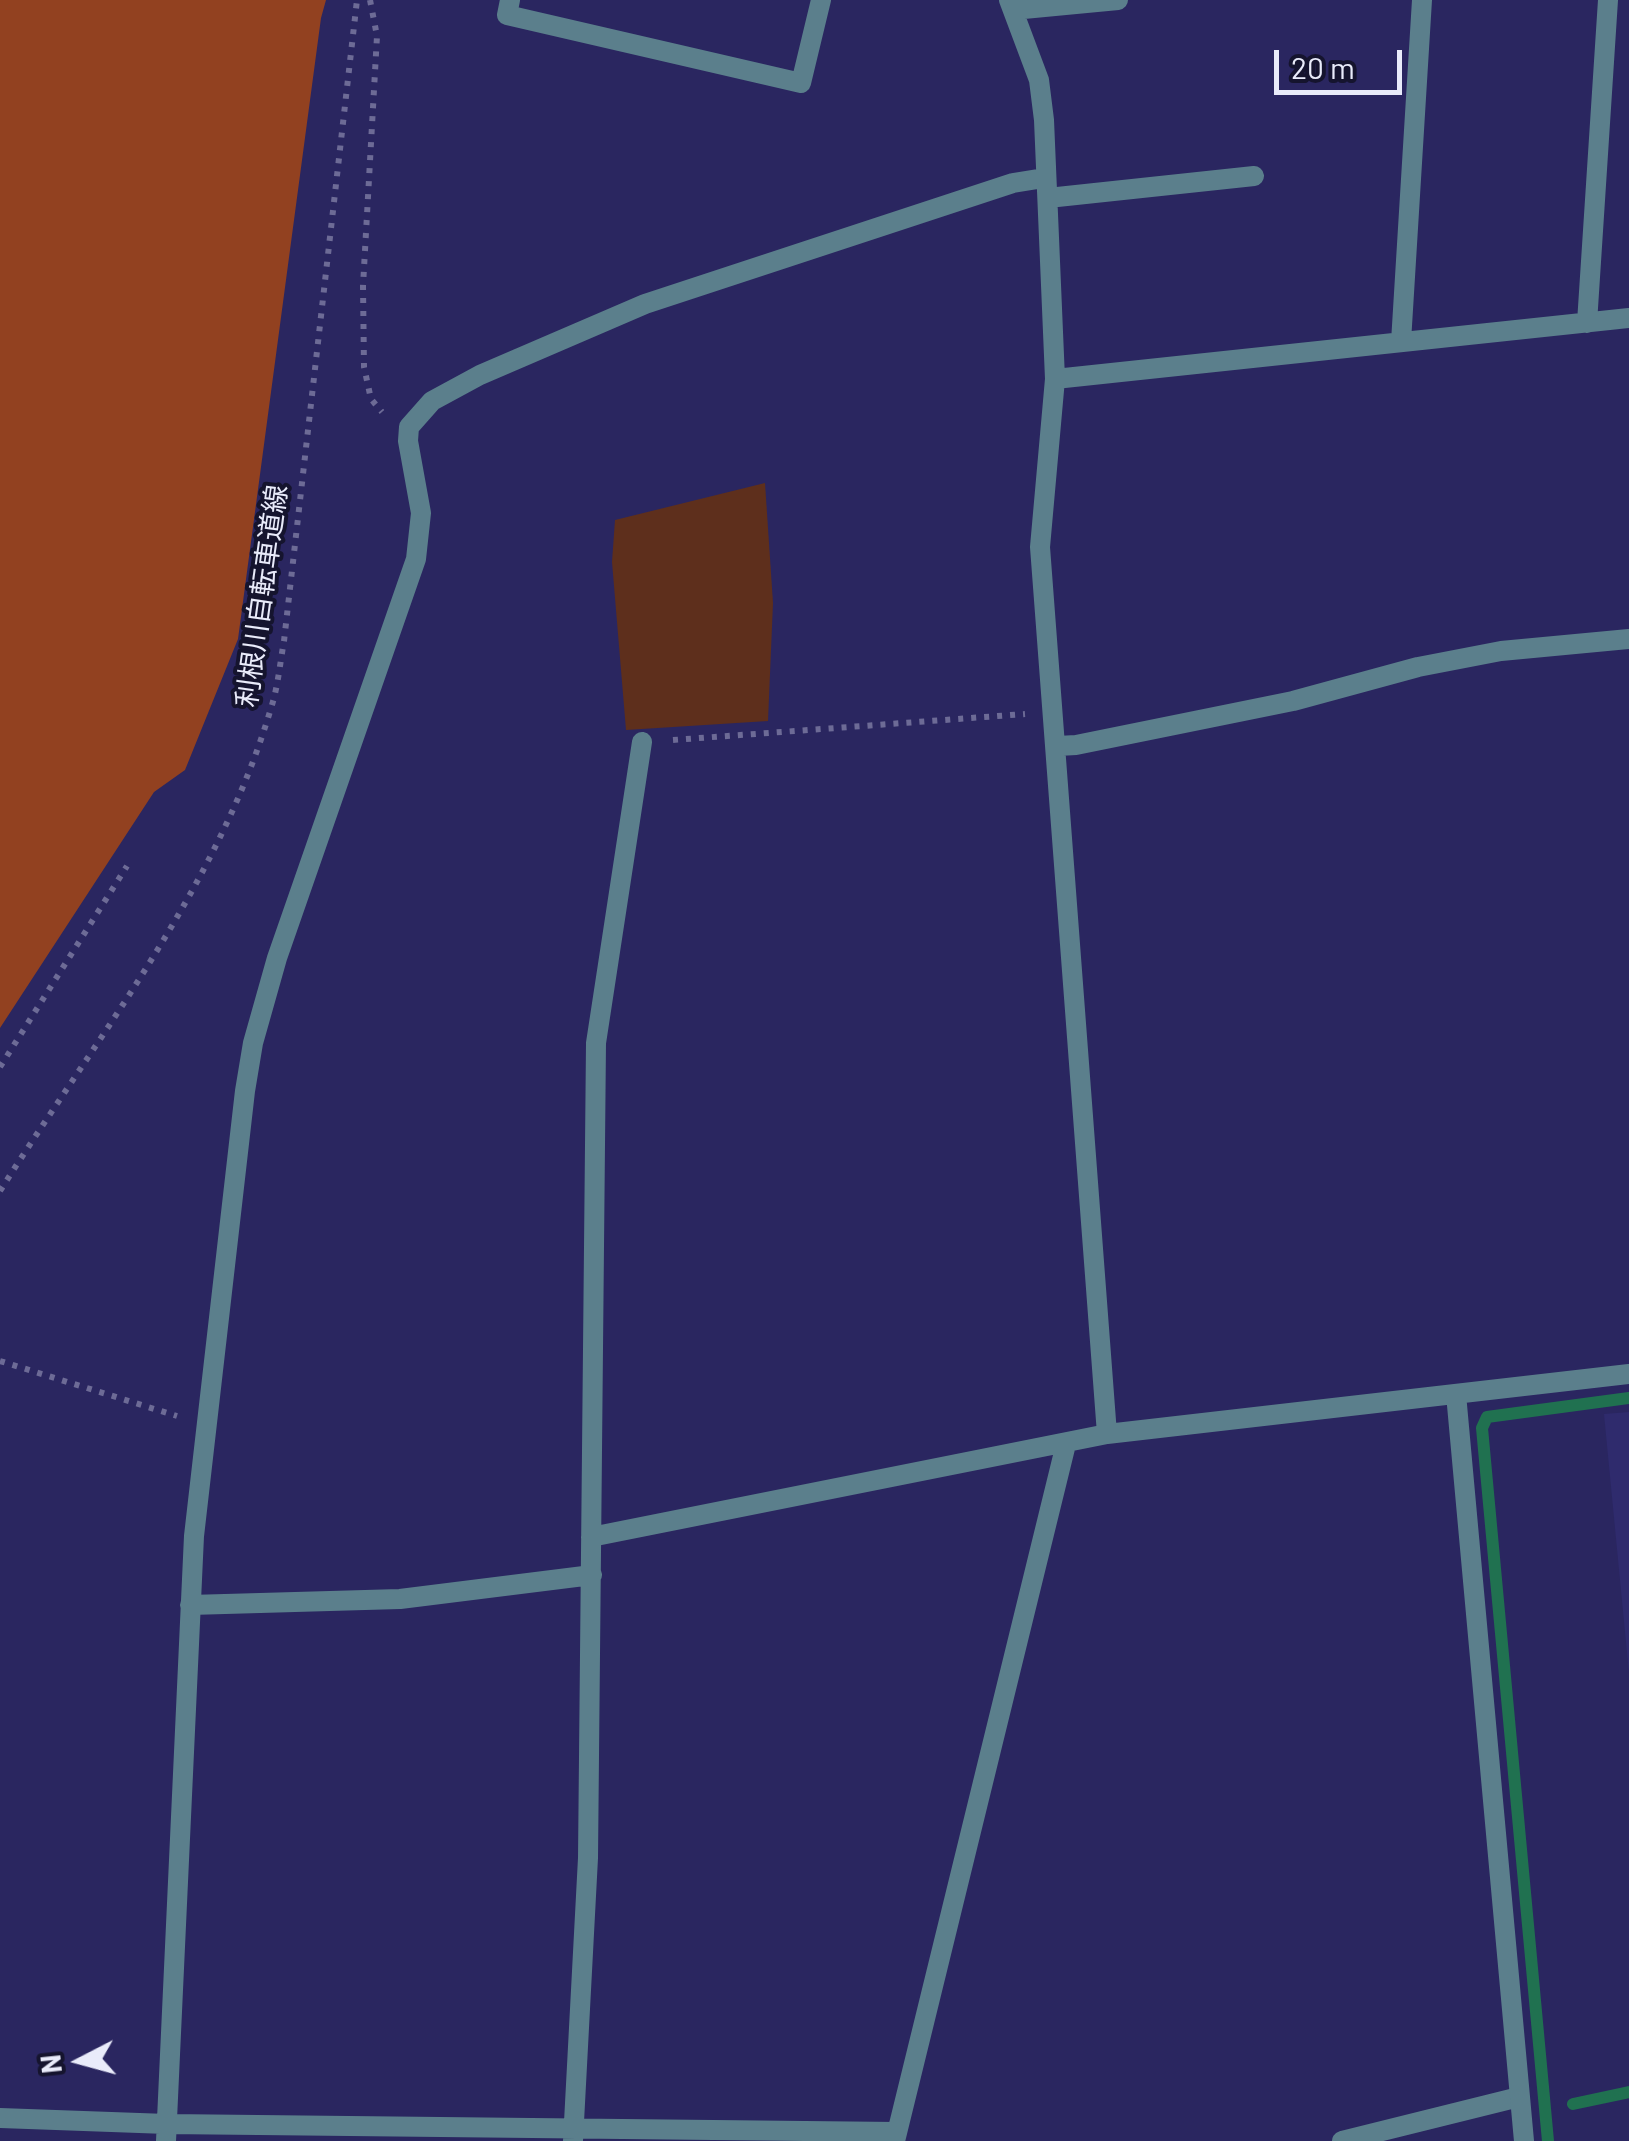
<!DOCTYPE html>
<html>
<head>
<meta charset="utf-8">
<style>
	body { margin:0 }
	#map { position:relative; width:1629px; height:2141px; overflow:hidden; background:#2a2660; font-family:Barlow,sans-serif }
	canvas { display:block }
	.north { position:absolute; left:30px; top:2011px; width:100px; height:100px; -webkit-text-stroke:8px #15142e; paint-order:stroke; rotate:264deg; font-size:28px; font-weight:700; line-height:40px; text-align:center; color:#e9ebfa }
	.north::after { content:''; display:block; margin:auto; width:35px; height:45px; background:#e9ebfa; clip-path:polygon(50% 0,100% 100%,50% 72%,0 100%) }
	.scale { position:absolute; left:1274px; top:50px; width:128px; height:45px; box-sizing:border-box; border:5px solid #e9ebfa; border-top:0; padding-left:12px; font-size:30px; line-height:35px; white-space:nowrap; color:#e9ebfa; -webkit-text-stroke:8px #15142e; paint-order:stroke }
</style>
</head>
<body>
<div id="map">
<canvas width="1629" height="2141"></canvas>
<div class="north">N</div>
<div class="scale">20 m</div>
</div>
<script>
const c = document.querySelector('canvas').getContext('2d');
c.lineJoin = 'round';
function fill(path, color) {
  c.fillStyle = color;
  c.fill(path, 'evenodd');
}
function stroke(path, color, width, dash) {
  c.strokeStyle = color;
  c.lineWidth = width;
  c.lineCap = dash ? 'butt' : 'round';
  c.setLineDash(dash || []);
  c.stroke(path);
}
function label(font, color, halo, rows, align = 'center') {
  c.font = font + ' Barlow,"Noto Sans JP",sans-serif';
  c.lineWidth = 8;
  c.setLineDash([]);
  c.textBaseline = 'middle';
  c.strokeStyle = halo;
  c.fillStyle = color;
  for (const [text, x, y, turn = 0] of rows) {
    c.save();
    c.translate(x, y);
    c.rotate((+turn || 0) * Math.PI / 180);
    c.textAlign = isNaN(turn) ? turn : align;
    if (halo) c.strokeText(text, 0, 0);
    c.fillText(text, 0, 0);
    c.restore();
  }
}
const built = new Path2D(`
	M1629 1412V1673L1604 1414Z`);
const green = new Path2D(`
	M765 483 773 603 768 721 626 730 612 562 615 520Z`);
const forest = new Path2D(`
	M0 0H326L321 18 238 639 185 770 154 792 0 1028Z`);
const stream = new Path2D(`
	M1573 2104 1629 2092
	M1548 2141 1482 1428 1487 1417 1629 1398`);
const path = new Path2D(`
	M370 0 377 36 363 286 364 367 371 399 382 412
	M673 740 1025 714
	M0 1067 127 866
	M0 1191C97 1037 219 885 271 708 278 687 280 663 284 641L357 0
	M0 1361 177 1416`);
const service = new Path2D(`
	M1342 2141 1519 2097`);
const minor = new Path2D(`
	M510 0 507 15 801 83 821 0
	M1009 0 1039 80 1044 120 1055 379 1040 547 1107 1434
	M1013 10 1118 0
	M1048 198 1254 176
	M1587 323 1608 0
	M1401 342 1422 0
	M1055 379 1629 318
	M1058 746 1076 745 1293 701 1418 667 1501 651 1629 639
	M1456 1394 1524 2141
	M591 1537 1107 1434 1629 1374
	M190 1605 400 1599 592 1575
	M0 2118 167 2124 896 2132
	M166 2141 194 1536 245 1091 253 1043 277 958 416 559 421 513 408 441 409 427 432 401 480 375 645 304 1013 183 1044 178
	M573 2141 588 1858 596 1043 642 742
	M895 2141 1066 1444`);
const streetNames = [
	["利根川自転車道線",262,596,-82]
];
fill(built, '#2f2b6d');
fill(green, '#5e2f1c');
fill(forest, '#924120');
stroke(stream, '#207150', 12);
stroke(path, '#6d6b96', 6, [5, 8]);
stroke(service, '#5b7f8c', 20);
stroke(minor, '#5b7f8c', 20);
label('28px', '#e9ebfa', '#15142e', streetNames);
</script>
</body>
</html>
